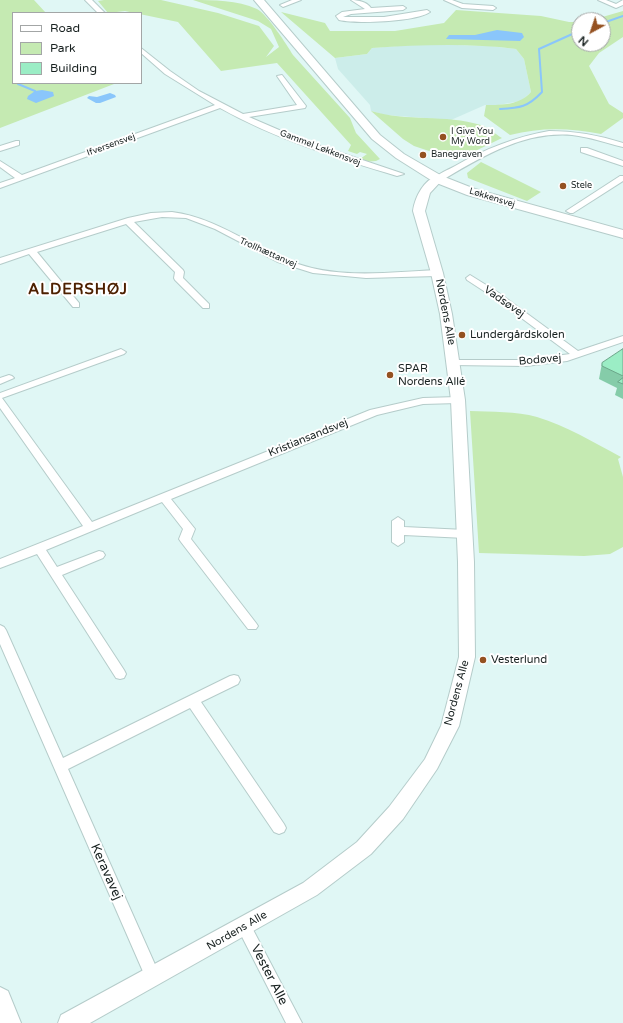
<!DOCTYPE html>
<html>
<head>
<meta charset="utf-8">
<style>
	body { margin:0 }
	#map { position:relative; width:623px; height:1023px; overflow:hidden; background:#e0f7f5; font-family:"Varela Round",sans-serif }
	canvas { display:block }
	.legend { position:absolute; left:12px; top:12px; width:130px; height:72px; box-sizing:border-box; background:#fff; border:1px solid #a3a6a6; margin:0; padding:5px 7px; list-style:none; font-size:12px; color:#182120 }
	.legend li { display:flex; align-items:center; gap:8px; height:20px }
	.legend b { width:20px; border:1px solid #a3a6a6 }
	.north { position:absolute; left:571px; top:12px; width:40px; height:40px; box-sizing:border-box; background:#fff; border:1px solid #a3a6a6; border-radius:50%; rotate:220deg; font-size:11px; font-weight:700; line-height:16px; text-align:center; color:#182120 }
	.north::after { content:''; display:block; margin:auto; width:14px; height:18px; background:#945121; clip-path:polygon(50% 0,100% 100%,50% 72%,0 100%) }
</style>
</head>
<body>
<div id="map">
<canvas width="623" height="1023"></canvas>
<ul class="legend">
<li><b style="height:5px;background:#fff"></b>Road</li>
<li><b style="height:11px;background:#c5eab2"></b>Park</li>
<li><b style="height:11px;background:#9bedc5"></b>Building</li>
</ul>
<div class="north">N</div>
</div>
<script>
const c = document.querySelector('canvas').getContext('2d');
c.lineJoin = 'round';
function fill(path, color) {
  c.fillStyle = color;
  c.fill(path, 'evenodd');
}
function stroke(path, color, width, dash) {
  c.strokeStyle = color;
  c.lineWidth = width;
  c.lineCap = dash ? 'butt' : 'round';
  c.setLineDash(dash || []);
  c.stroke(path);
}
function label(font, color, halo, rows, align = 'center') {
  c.font = font + ' "Varela Round",sans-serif';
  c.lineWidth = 4;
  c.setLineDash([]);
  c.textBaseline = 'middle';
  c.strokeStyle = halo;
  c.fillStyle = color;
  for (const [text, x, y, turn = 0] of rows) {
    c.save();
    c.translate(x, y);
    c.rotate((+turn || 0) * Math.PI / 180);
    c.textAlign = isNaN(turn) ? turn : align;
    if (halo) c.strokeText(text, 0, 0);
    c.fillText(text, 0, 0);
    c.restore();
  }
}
const built = new Path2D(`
	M423 44 490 46 516 49 524 59 531 92 521 101 498 105H485L451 120 385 115 371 111 370 105 338 69 335 58 367 54 372 48Z`);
const green = new Path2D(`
	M0 0H34L46 13H13V83L114 84 0 128Z
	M104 0H161L218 13 259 26 274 46 266 57 279 47 271 29 258 21 193 0C214 0 237 0 257 9 267 14 287 45 293 55L350 118 356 133 380 159 376 161 364 162 360 159 367 154 360 152 357 154 348 151 351 145 277 63 221 71 178 22 125 11 108 13 98 1Z
	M456 10 541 16 569 22H579V44H603V20H592L623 11V37L599 53 589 66 609 104 623 113V118L601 134C570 128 541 127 510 135L484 116 486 105C502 105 520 105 531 92L524 59 516 49C469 43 420 45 372 48L367 54 335 58 281 12 325 23 330 31H395L444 23Z
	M371 111C407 122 445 114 481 125 488 127 495 134 502 138L461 158 435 153 414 146 403 139Z
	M481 162 541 192 527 201 468 178 467 173Z
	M470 411C492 412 516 411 537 417 567 426 593 442 621 457L618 459 623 477V547L610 554 584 556 479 553Z`);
const water = new Path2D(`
	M497 30 522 33 524 37 520 41 446 39 449 35H475Z
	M42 90 53 92 54 96 36 103 27 99 28 96 35 91Z
	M110 93 115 95 116 97 100 103H96L87 98 89 96 97 97Z`);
const stream = new Path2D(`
	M603 23 623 16
	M18 84 35 91
	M500 109C520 108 528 107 542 92L539 49 579 31`);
const street = new Path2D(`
	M85 0H92L105 13H98Z
	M292 0H301L283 7 280 5Z
	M351 0C358 0 367 2 371 8L403 6 406 8 403 10 351 14 343 17H384L427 10 430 12C415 22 357 24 339 20L336 16 342 12 365 9Z
	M444 0H452L463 4 493 6 496 8 493 10 462 8Z
	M598 0H606L616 4 623 0V5L616 8Z
	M141 48 170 71 199 91 243 114 297 105 277 76 282 75 306 106 305 108 249 117 300 139 404 174 397 176C337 158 275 139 220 108L0 188V183L15 178 0 167V161L22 175 215 105 165 74 141 53Z
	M549 131C575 131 598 135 623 143V147C606 143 590 137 572 135 524 131 481 157 441 181L434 179C439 173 448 170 455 166 485 149 515 137 549 131Z
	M16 141H19V145L0 151V146Z
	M581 148H587L623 161V166L581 152Z
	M620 176H623V181L573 213H570L566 211Z
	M172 212C219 218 254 249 298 264 342 279 391 272 437 270L441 273 437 276 366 278 313 273 278 262 215 229 186 218 162 217 134 222 183 270 184 272 183 278 209 304V308H203L175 280 174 278 175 272 126 224 37 252 79 303V307H73L29 254 0 264V258L128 218 151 213Z
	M470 275 499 293 578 351 623 336V342L567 361 526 366 451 365 449 363 454 360H526L570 354 493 297 467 280 466 278Z
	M121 349 126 352 124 354 2 398 92 522 370 410 423 398 458 397 463 400 458 403 423 404 377 415 171 499 195 529 191 539 256 623 258 626 256 629H248L181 542 179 539 183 529 162 502 46 550 57 567 99 551 103 552 105 555 103 558 62 575 124 670 126 674 124 678 120 679 116 678 37 554 0 568V559L83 526 0 408V393Z
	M9 375 12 376 14 378 0 384V378Z
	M398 517 404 521V527L465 530 471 534 465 538 404 535V542L398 546 392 542V521Z
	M0 625 4 627 6 630 63 758 230 676 234 675 238 676 240 680 238 684 201 702 284 824 286 828 284 832 279 834 274 832 190 708 68 769 161 978 158 983 153 986 148 983 0 644Z
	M244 920 249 922 302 1023H286L237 927 239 922Z`);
const secondary = new Path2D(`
	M438 176 443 179 430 193 425 211 443 273 452 314 465 400 474 562 475 657 459 726 437 769 403 819 371 854 317 895 90 1023H58L61 1015 303 883 357 842 389 807 425 759 441 726 459 657 458 562 451 400 440 314 431 273 413 211C415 197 424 179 438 176Z
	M0 987 8 991 21 1023H0Z`);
const primary = new Path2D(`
	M254 0H264L380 135 404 154 442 176 475 189 623 230V238L467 195 434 182 396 158 372 139Z`);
const wall = new Path2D(`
	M623 349V399L615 395 617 388 599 379 602 363Z`);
const building = new Path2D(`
	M623 349V376L602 366V363Z
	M623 378V384L618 382Z`);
const markers = [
	[443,137,4,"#945121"],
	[423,155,4,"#945121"],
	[563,186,4,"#945121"],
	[462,335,4,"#945121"],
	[390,375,4,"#945121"],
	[483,660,4,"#945121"]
];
const farPoinames = [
	["I Give You",451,132],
	["My Word",451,142],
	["Banegraven",431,155],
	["Stele",571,186]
];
const farStreetnames = [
	["Ifversensvej",111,145,-20],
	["Gammel Løkkensvej",320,148,21],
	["Løkkensvej",492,198,17],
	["Trollhættanvej",268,253,24]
];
const streetNames = [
	["Vadsøvej",504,302,35],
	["Nordens Alle",445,312,79],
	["Bodøvej",540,360,-5],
	["Kristiansandsvej",308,438,-22],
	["Nordens Alle",457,693,-75],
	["Nordens Alle",237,931,-30]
];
const poiNames = [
	["Lundergårdskolen",470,335],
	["SPAR",398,369],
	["Nordens Allé",398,382],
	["Vesterlund",491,660]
];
const nearStreetnames = [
	["Keravavej",106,872,66],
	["Vester Alle",269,975,63]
];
const districtNames = [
	["ALDERSHØJ",78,290]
];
fill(built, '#ccedea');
fill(green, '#c5eab2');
fill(water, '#8ac6fb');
stroke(stream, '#8ac6fb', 2);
stroke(street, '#b5ccca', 2);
stroke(secondary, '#b5ccca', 2);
stroke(primary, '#b5ccca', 2);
fill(street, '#fff');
fill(secondary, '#fff');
fill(primary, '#fff');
fill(wall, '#85cca9');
fill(building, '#9bedc5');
stroke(building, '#6ca68a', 1);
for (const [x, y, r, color] of markers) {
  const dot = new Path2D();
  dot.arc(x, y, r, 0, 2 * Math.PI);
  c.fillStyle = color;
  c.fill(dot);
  stroke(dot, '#fff', 1.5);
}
label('9px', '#182120', '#fff', farPoinames, 'left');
label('9px', '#182120', '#fff', farStreetnames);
label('11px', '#182120', '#fff', streetNames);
label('11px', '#182120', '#fff', poiNames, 'left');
label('13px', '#182120', '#fff', nearStreetnames);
c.letterSpacing = '1px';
label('bold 15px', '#4d2000', '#fff', districtNames);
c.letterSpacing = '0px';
</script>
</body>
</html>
